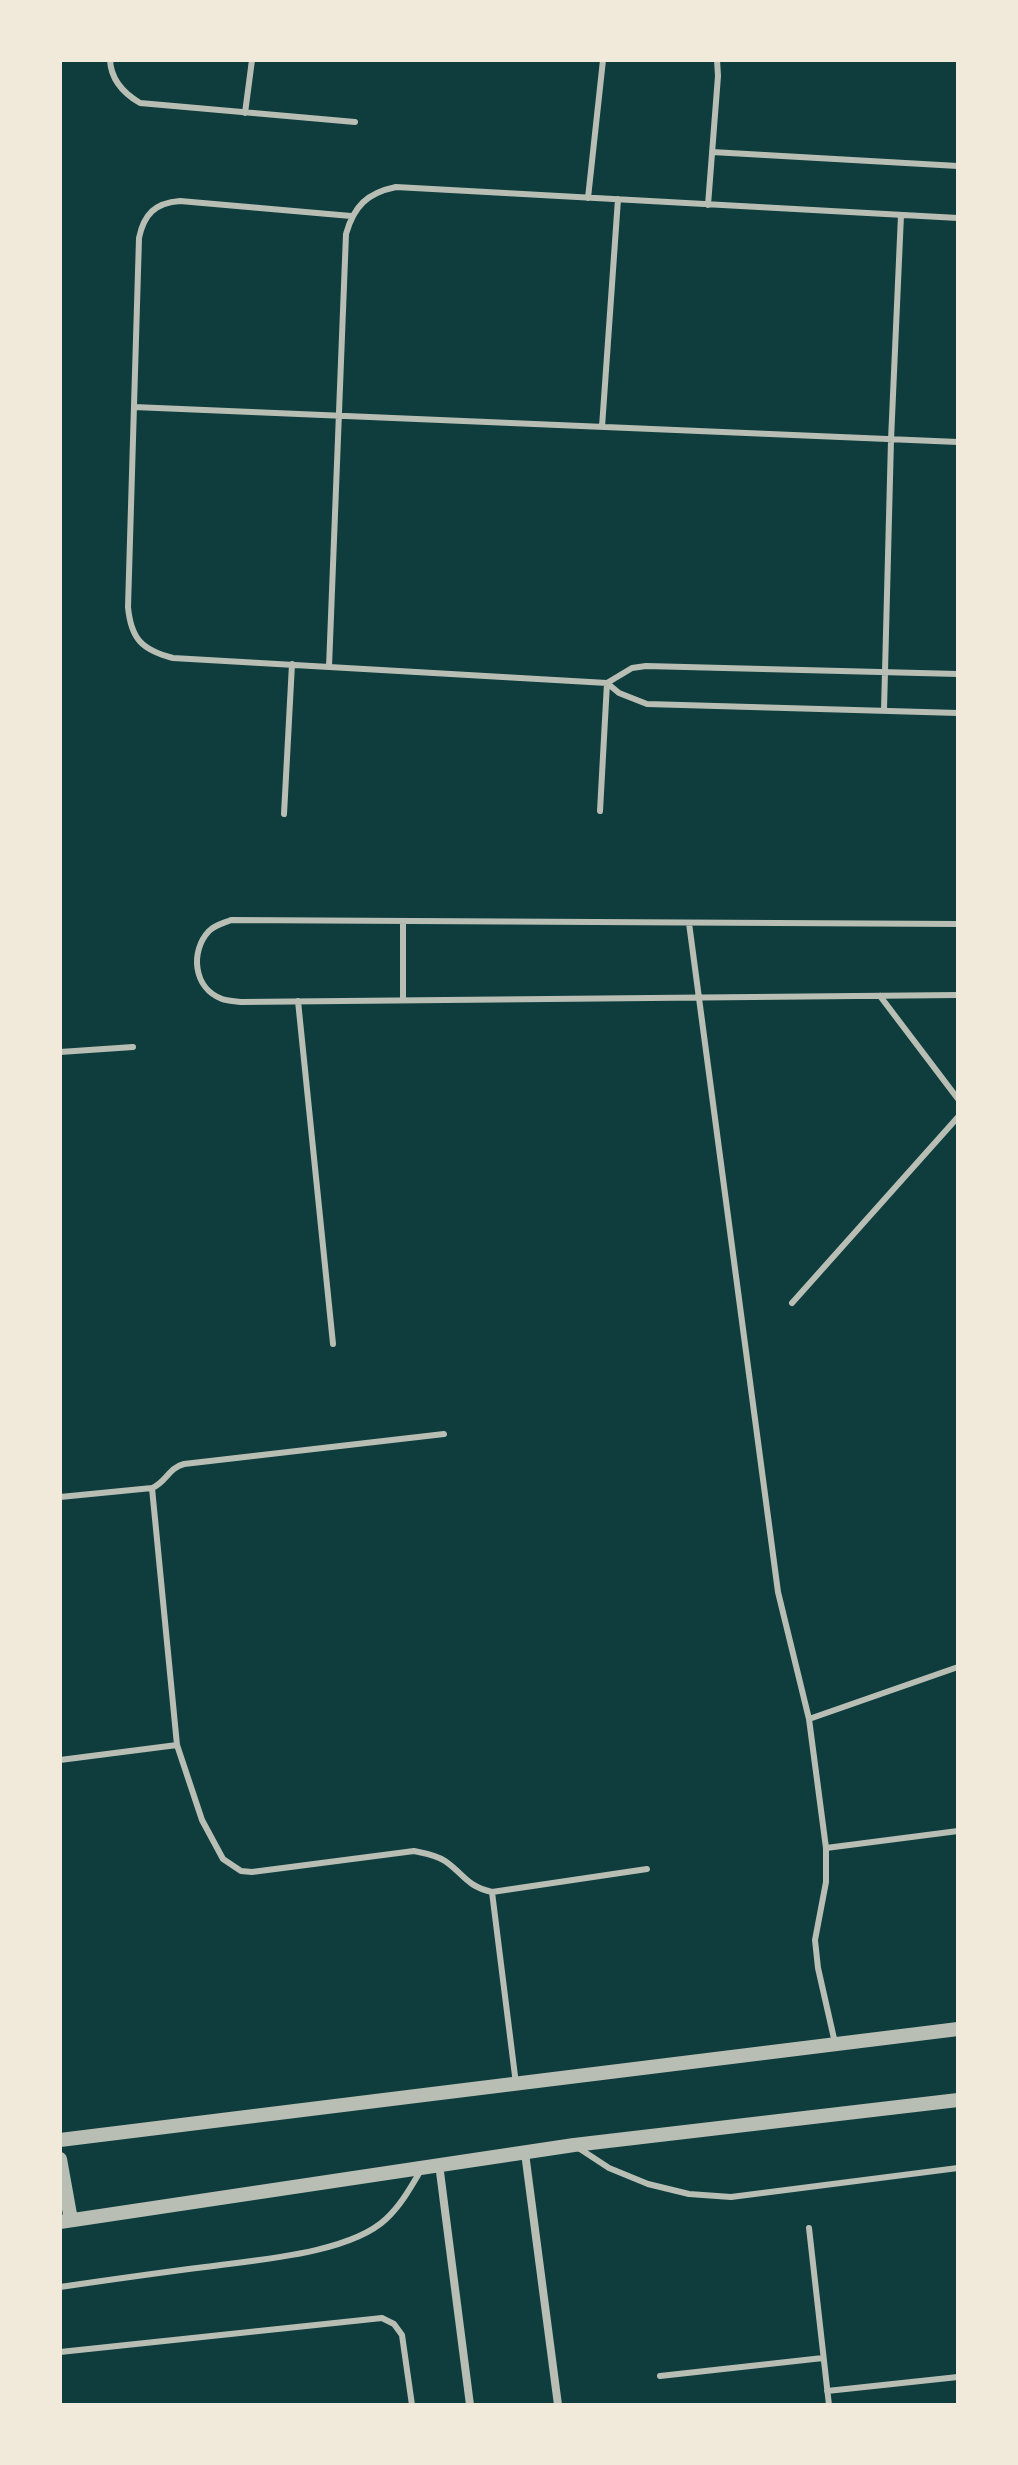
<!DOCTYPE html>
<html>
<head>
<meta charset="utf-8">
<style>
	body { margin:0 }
	#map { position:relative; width:1018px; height:2465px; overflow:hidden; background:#0f3d3e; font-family:"Varela Round",sans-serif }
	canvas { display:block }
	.frame { position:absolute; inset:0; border:62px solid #f1e9da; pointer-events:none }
</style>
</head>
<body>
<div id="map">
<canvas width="1018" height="2465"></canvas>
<div class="frame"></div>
</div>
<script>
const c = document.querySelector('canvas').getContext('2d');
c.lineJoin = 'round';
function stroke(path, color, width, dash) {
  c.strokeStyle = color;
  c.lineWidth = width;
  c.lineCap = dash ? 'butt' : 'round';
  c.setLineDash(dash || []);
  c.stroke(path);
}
const service = new Path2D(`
	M110 60C111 80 123 93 140 103L355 122
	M245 113 252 60
	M712 152 958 166
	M588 198 603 60
	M708 205 718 76 717 60
	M351 216 180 201C155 203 144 214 139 238L128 607C131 639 142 650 173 658L607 683 619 693 647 704 958 713
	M134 407 958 442
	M602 427 618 199
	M329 667 346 234C354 206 367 193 396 187L958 218
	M607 683 632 668 646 666 958 674
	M884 710 891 440 901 215
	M600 811 607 683
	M284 814 292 664
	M689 923 778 1592 809 1719 826 1848V1882L815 1940 818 1968 835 2043
	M958 924 231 920C224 923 215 925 209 931 190 951 193 988 222 999 227 1001 235 1001 241 1002L958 995
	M880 996 958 1099
	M403 1000V921
	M298 1001 333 1344
	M60 1052 133 1047
	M792 1303 958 1117
	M152 1488 177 1745 202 1820 223 1859 241 1871 252 1872 414 1851C424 1853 436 1855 445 1861 464 1874 466 1886 492 1892L647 1869
	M60 1497 152 1488C166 1483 168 1468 184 1464L444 1434
	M809 1719 958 1667
	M60 1760 177 1745
	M826 1848 958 1831
	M492 1892 516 2084
	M577 2147 609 2168 648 2184 689 2194 731 2197 958 2168
	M809 2228 829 2405
	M60 2287C108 2280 157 2273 205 2267 254 2260 349 2254 386 2219 401 2205 411 2187 421 2170
	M60 2352 382 2318 394 2324 402 2335 412 2405
	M660 2376 823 2358
	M827 2391 958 2377`);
const minor = new Path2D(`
	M525 2153 558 2405
	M439 2164 470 2405`);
const tertiary = new Path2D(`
	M60 2140 958 2029
	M60 2159 71 2220
	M60 2222 574 2145 958 2100`);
stroke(service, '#b8beb3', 6);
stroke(minor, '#b8beb3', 8);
stroke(tertiary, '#b8beb3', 14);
</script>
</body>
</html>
